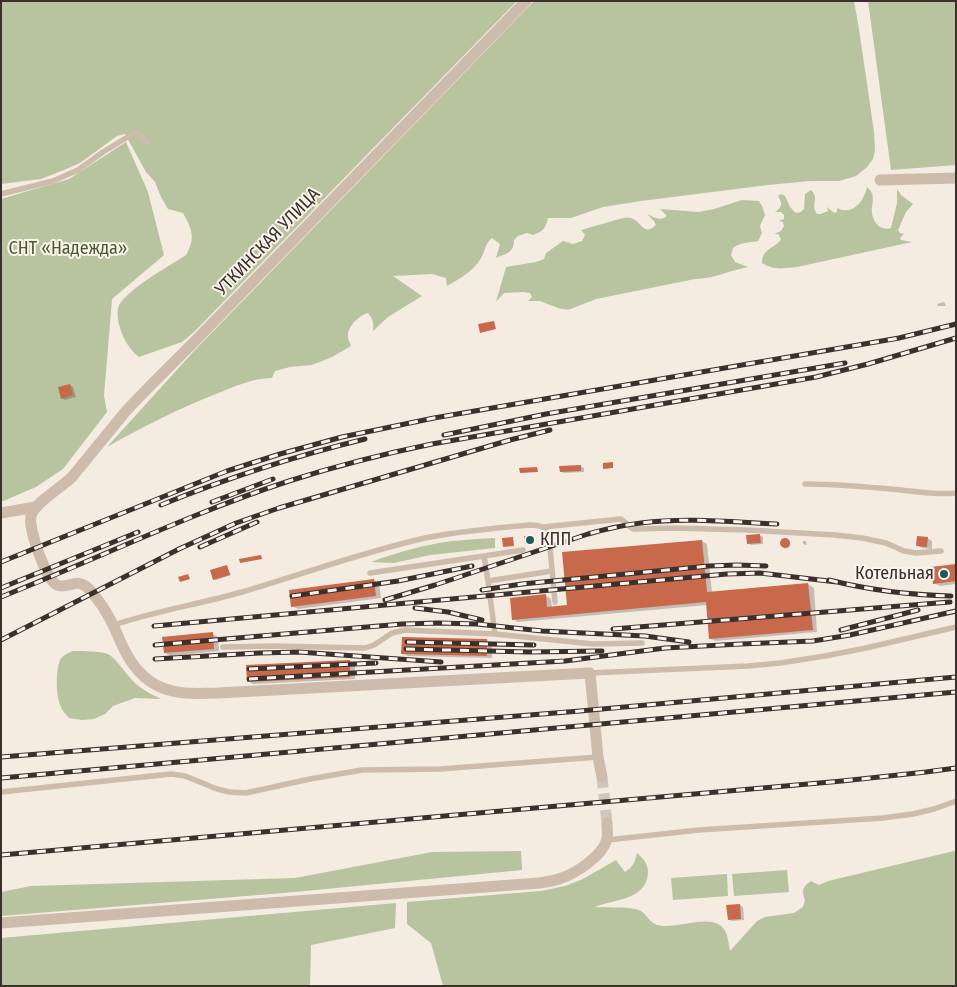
<!DOCTYPE html>
<html>
<head>
<meta charset="utf-8">
<style>
	body { margin:0 }
	#map { position:relative; width:957px; height:987px; overflow:hidden; background:#f4ebe1; font-family:"Fira Sans Condensed",sans-serif }
	canvas { display:block }
	.frame { position:absolute; inset:0; border:2px solid #3b302b; pointer-events:none }
</style>
</head>
<body>
<div id="map">
<canvas width="957" height="987"></canvas>
<div class="frame"></div>
</div>
<script>
const c = document.querySelector('canvas').getContext('2d');
c.lineJoin = 'round';
function fill(path, color) {
  c.fillStyle = color;
  c.fill(path, 'evenodd');
}
function stroke(path, color, width, dash) {
  c.strokeStyle = color;
  c.lineWidth = width;
  c.lineCap = dash ? 'butt' : 'round';
  c.setLineDash(dash || []);
  c.stroke(path);
}
function label(font, color, halo, rows, align = 'center') {
  c.font = font + ' "Fira Sans Condensed",sans-serif';
  c.lineWidth = 4;
  c.setLineDash([]);
  c.textBaseline = 'middle';
  c.strokeStyle = halo;
  c.fillStyle = color;
  for (const [text, x, y, turn = 0] of rows) {
    c.save();
    c.translate(x, y);
    c.rotate((+turn || 0) * Math.PI / 180);
    c.textAlign = isNaN(turn) ? turn : align;
    if (halo) c.strokeText(text, 0, 0);
    c.fillText(text, 0, 0);
    c.restore();
  }
}
const green = new Path2D(`
	M1 1H517L194 332 182 342 139 357C129 349 124 340 120 328 118 322 117 314 118 308 122 292 171 265 186 255 196 238 192 229 183 213L168 209 161 197 155 182 146 172 125 134 117 136 80 163 64 170 41 179 1 184Z
	M534 1H854L859 29 874 132 875 150 873 159 867 167 856 176 839 181H810L768 185 641 201 603 207 571 218H548C545 230 543 231 533 235L527 233 518 236 514 240C514 253 507 253 496 258L500 244 492 238C484 245 486 250 481 258 474 271 459 279 447 286L446 278 432 274 393 276 422 296 388 317 373 331C374 323 373 319 368 313 360 315 349 325 348 334 347 338 350 342 351 346L332 357 312 365 290 367 275 371 272 378C252 378 234 387 216 394 178 409 142 427 107 447L194 351Z
	M868 1H956V165L891 170Z
	M126 142 148 192 164 255 112 299 104 396 107 412 63 469 36 487 1 502V199L69 179Z
	M867 187C877 195 871 204 872 213 873 223 881 231 891 228L897 203V189L901 195 913 204 906 212 898 230 900 233 904 234 900 238 901 240 912 242 797 267C783 268 775 271 762 263 762 248 775 249 781 239L778 234H774L781 231 784 226 783 222 779 221 784 219V215L781 212H775C782 207 783 204 778 196L781 194 785 196 790 207 796 213 801 212 804 209 805 194 811 190C820 198 810 204 817 214H821L828 211 827 207 834 213 837 212V208C853 216 864 201 867 187Z
	M742 200 759 201 762 206 765 215 760 226 762 233 758 241C748 243 741 242 733 248L731 255 735 262 748 267C730 270 714 279 695 279L596 299 568 310 558 308 540 301H528L532 297 530 293 523 292 504 293 496 302 506 267 536 262 544 259 546 253 563 241 573 244 582 241 585 235 581 230 623 218C627 217 631 217 635 220 643 226 645 235 656 225L654 221 647 214C654 217 660 222 667 216L660 209 699 212 714 209Z
	M495 538V548L430 555 394 563 371 562C393 554 416 547 439 543 458 540 476 539 495 538Z
	M73 651C83 651 100 651 108 654 116 658 125 673 132 680 140 689 151 694 161 699L135 698 113 706 105 714 94 719 82 720 69 718C64 713 60 707 59 701 56 691 56 669 60 660 63 655 68 653 73 651Z
	M521 851 522 870 295 892 1 916V892L31 886 295 878 432 852Z
	M954 851H956V986H443L431 943 407 924V902L541 891 565 886 583 879 616 860 625 872C633 867 635 862 637 853 644 859 648 864 648 873 646 901 613 899 595 907 606 908 632 906 641 911 646 914 650 922 655 924 675 933 717 907 727 935 728 940 729 946 730 951L757 921 765 917 794 913 803 907 805 900C801 891 803 886 811 881L819 885 828 881Z
	M787 870 789 892 734 896 732 874Z
	M727 874 728 896 673 900 671 878Z
	M396 903 395 928 311 945 310 986H1V938Z`);
const shadow = new Path2D(`
	M944 302 946 306H938L937 304Z
	M70 385 73 387 76 397 65 400 62 398Z
	M580 466 584 468V472L564 473 561 471Z
	M759 535 763 537V544L751 545 748 543Z
	M927 538 932 541V549L922 548 917 545Z
	M781.5 544a4.5 4.5 0 1 1 9 0a4.5 4.5 0 1 1-9 0Z
	M702 541 707 544 712 593 808 584 814 588 817 632 715 641 710 638 707 605 518 622 513 619 546 596 551 599 552 608 568 606Z
	M803 541H806L807 545 803 544Z
	M227 566 231 575 216 580 214 579Z
	M956 566V584L940 586 934 583Z
	M374 580 379 583 381 598 298 609 292 606Z
	M213 634 218 637 219 651 170 656 165 653Z
	M403 638 487 640 492 644V658L408 656 402 653Z
	M349 662 355 665V679L253 684 248 681Z
	M740 905 743 907 744 920 732 921 729 919Z`);
const building = new Path2D(`
	M494 321 496 329 480 333 478 324Z
	M70 384 73 395 61 399 58 387Z
	M613 462V468L603 469V463Z
	M581 465V471L560 472 559 466Z
	M537 467 538 472 520 473 519 468Z
	M760 534 761 543 747 544 746 535Z
	M524 536H534L535 543 525 544Z
	M917 536 928 537 927 547 916 546Z
	M513 537 514 546 503 547 502 538Z
	M780 543a5 5 0 1 1 10 0a5 5 0 1 1-10 0Z
	M702 540 707 592 808 583 813 630 709 639 706 602 512 620 510 598 546 594 547 607 567 605 562 552Z
	M261 555 262 559 240 563 239 559Z
	M956 564V581L933 584 931 567Z
	M227 565 230 575 213 580 210 570Z
	M188 574 190 579 180 582 178 577Z
	M374 579 376 596 291 607 289 590Z
	M213 632 214 649 164 653 162 637Z
	M402 637 487 639V656L401 654Z
	M350 660V677L247 682 246 665Z
	M740 904 741 919 728 920 726 905Z`);
const minorTunnel = new Path2D(`
	M602 777 607 823`);
const service = new Path2D(`
	M1 194 53 181 78 170 103 152 136 132 148 142
	M805 484C837 484 869 487 901 490 919 492 938 495 956 493
	M543 527 621 519C626 521 628 528 634 529L674 528 747 530 835 535 862 538 886 543 904 551 916 553 941 551
	M484 556 523 550
	M370 573 484 556 488 581
	M114 625C156 611 200 604 242 592 303 574 363 552 425 538 460 531 495 528 530 525 540 525 546 527 549 536L555 602
	M495 634 488 581 552 571
	M223 647 274 646 365 648 374 645 392 633 405 630 495 634 593 644 642 643
	M590 673 748 666 780 663 825 656 866 648 956 627
	M1 792 171 774 185 776 217 789 229 792 246 793 310 779 362 770 440 769 598 757
	M607 840 699 830 883 818 913 814 934 809 956 801`);
const minor = new Path2D(`
	M526 1 195 341 148 388 126 411 72 477C61 488 34 503 31 516 28 528 46 580 57 585 68 590 77 576 89 589 99 600 108 614 114 627 117 633 119 639 122 645 132 667 148 686 173 691 188 695 203 693 218 693L590 673 598 757 602 777
	M880 180 956 178
	M1 513 36 507
	M1 923 539 883C546 882 553 881 559 879 575 874 603 856 607 839 608 834 607 828 607 823`);
const rail = new Path2D(`
	M444 435 546 414 845 363
	M212 502 273 479
	M161 505C227 478 295 456 365 439
	M200 547 257 522
	M1 562 227 471 280 454 342 437 434 418 899 338 956 324
	M829 580C869 590 909 595 951 596
	M1 588 138 532
	M482 590 522 584 709 566 737 565 766 566
	M292 596 398 581 472 566
	M1 597C97 559 191 513 289 481 336 466 383 454 432 444L816 377 868 364 956 338
	M385 600 435 585 588 534C606 529 623 525 641 523 686 517 732 522 777 524
	M415 608 448 612 482 620
	M154 626 727 574 760 573 837 582
	M613 629 950 602
	M841 630 918 610
	M1 640 179 549 236 523 279 508 510 440 550 430
	M407 642 534 645
	M155 645 402 624 438 623 477 624 542 631 645 636 689 642
	M406 649 529 652 602 651
	M155 659 259 653 299 652 441 662
	M249 669 376 663
	M249 679 565 661 665 648 741 644 813 641 850 635 956 611
	M1 757 580 711 956 677
	M1 778 956 692
	M1 855 842 781 926 772 956 768`);
const markers = [
	[530,540,5,"#1f5a5e"],
	[944,574,5,"#1f5a5e"]
];
const streetNames = [
	["УТКИНСКАЯ УЛИЦА",268,242,-46]
];
const parkNames = [
	["СНТ «Надежда»",68,249]
];
const poiNames = [
	["КПП",540,540],
	["Котельная",934,574,"right"]
];
fill(green, '#b8c4a0');
fill(shadow, '#0003');
fill(building, '#c8694b');
stroke(minorTunnel, '#cfc6bd', 11, [11, 5.5]);
stroke(service, '#cdbbac', 5.5);
stroke(minor, '#cdbbac', 11);
stroke(rail, '#3b302b', 5);
stroke(rail, '#fbf5ee', 3, [9]);
for (const [x, y, r, color] of markers) {
  const dot = new Path2D();
  dot.arc(x, y, r, 0, 2 * Math.PI);
  c.fillStyle = color;
  c.fill(dot);
  stroke(dot, '#fbf5ee', 2);
}
label('18px', '#3b302b', '#fbf5ee', streetNames);
label('18px', '#4a5a2e', '#fbf5ee', parkNames);
label('18px', '#3b302b', '#fbf5ee', poiNames, 'left');
</script>
</body>
</html>
